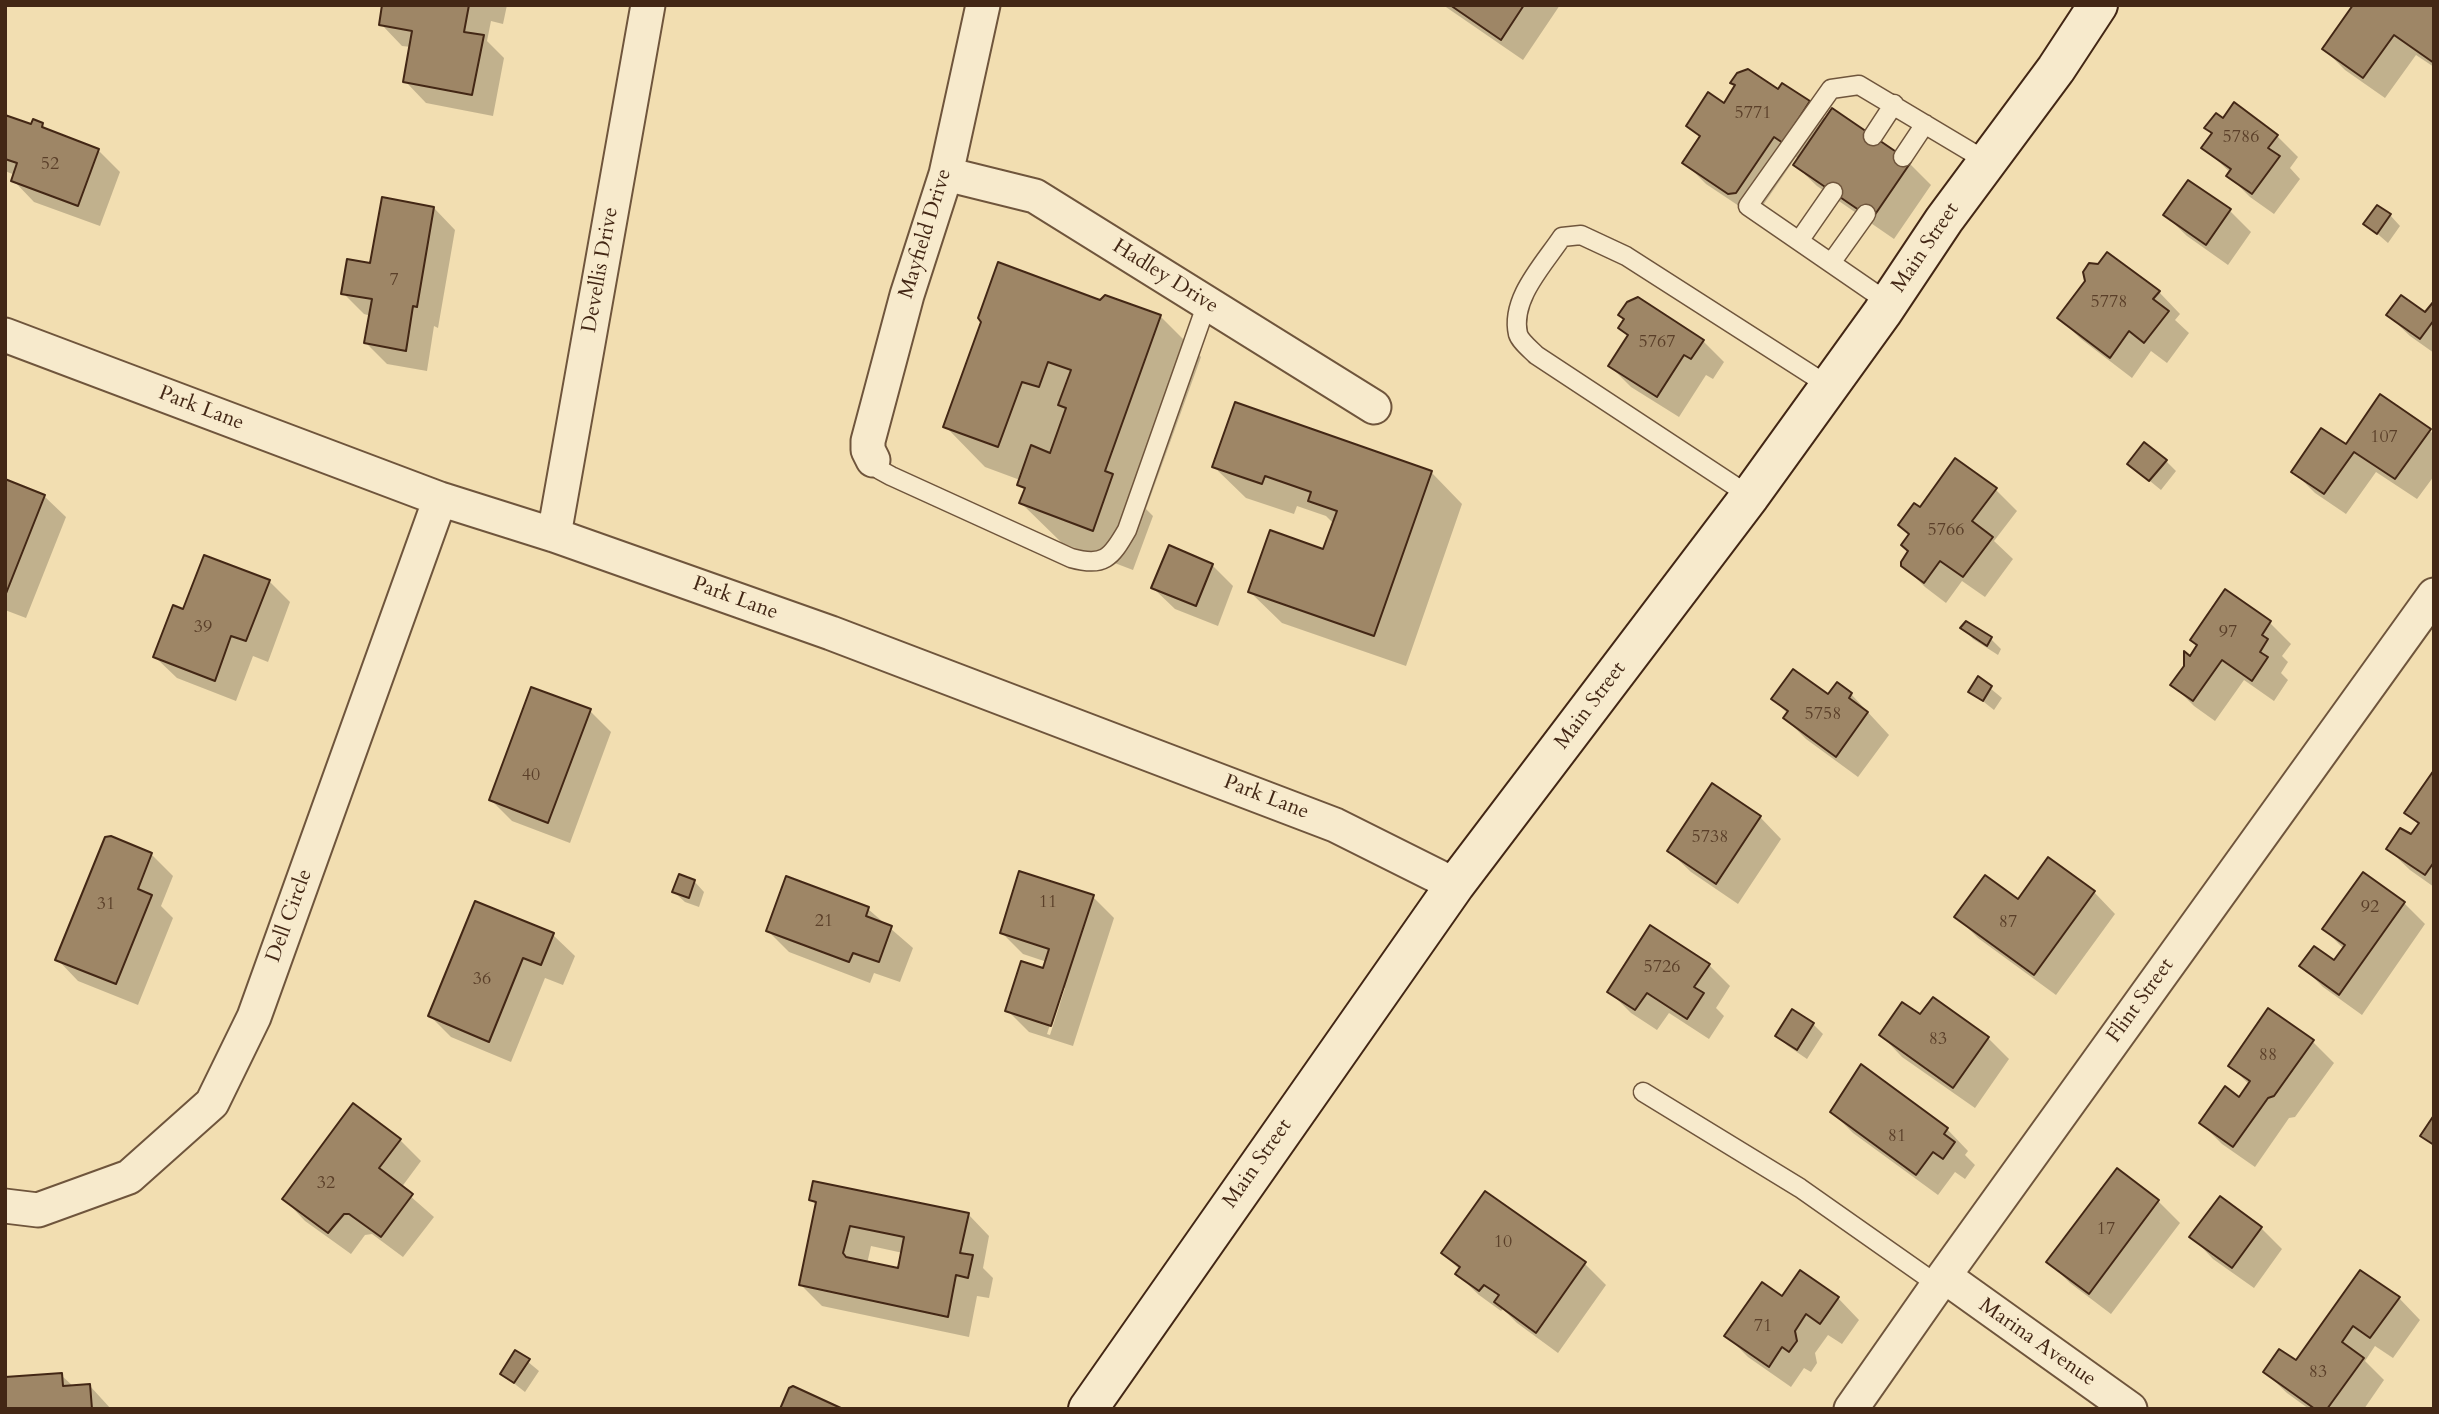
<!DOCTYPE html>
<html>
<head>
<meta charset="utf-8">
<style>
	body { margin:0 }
	#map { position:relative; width:2439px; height:1414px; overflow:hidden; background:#f2deb1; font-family:Cardo,serif }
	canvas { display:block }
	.frame { position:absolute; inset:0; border:7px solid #432715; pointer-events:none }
</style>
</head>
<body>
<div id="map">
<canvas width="2439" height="1414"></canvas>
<div class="frame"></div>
</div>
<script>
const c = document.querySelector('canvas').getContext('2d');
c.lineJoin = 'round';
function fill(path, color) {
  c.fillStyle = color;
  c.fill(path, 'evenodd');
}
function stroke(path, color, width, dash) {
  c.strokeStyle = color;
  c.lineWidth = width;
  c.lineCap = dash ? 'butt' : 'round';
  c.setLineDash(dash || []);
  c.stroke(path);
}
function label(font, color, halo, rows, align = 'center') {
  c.font = font + ' Cardo,serif';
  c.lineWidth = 5;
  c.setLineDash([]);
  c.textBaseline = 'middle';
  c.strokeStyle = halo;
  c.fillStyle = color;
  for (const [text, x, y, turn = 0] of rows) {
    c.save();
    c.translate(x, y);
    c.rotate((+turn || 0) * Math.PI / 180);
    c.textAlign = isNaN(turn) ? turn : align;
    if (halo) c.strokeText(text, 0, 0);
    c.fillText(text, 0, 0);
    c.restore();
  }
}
const shadow = new Path2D(`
	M384 5H507L503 24 491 21 487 41 504 58 493 116 426 103 405 81 411 47 402 46 381 24Z
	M1443 5H1560L1523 60Z
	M2434 5V67L2416 55 2385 98 2345 70 2324 49Z
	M1733 83 1778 92 1783 85 1809 102 1826 120 1832 111 1910 164 1931 185 1894 239 1817 186 1795 165 1799 159 1796 157 1757 214H1751L1706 184 1685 163 1701 138 1688 126 1724 105 1736 87Z
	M5 117 32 127 42 125 50 132 98 150 120 172 100 226 34 202 13 180 15 175 5 171Z
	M2223 120 2277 136 2298 157 2290 168 2300 179 2274 214 2250 197 2229 176 2231 173 2203 147 2213 134 2207 128Z
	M2189 182 2230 211 2251 232 2228 265 2187 236 2165 215Z
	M434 208 455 230 438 328 434 326 427 371 387 364 366 343 371 316 364 314 343 293Z
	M2390 215 2400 226 2388 243 2366 224Z
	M2159 292 2180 314 2175 320 2189 333 2167 363 2151 351 2132 378 2081 339 2059 318Z
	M1106 297 1161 317 1201 357 1146 509 1153 516 1133 570 1062 543 1021 503 1026 491 1019 484 1020 480 985 467 945 426Z
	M2434 304V353L2410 336 2388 315H2426Z
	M1621 328 1703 341 1724 362 1713 379 1706 375 1679 417 1631 387 1610 366 1629 336Z
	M2380 397 2434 434V476L2417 499 2376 472 2346 514 2315 493 2293 471 2346 447Z
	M2166 461 2176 471 2161 490 2129 464Z
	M1214 467 1431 472 1462 504 1406 666 1282 623 1250 592 1324 551 1334 524 1326 516 1297 506 1294 514 1246 498Z
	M5 481 44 496 66 517 26 618 5 610Z
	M1996 490 2017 511 1994 541 2013 559 1985 597 1962 581 1946 603 1925 587 1903 565 1910 552V536L1900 525 1920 509Z
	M1212 565 1233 586 1218 626 1175 609 1153 588Z
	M269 581 290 602 268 662 253 656 236 701 177 678 155 657 184 611Z
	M2269 622 2291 644 2282 656 2288 662 2281 673 2288 680 2274 701 2244 680 2215 721 2194 706 2173 685 2191 658Z
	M1966 623 1991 639 2001 649 1998 655 1973 639 1963 628Z
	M1979 679 2002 698 1994 710 1970 691Z
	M1851 694 1889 735 1858 777 1806 739 1785 718 1788 714 1773 699Z
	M590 711 611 732 570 843 512 821 491 800Z
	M2434 773V887L2410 870 2388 849 2412 837 2419 825 2406 813Z
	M1760 817 1781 839 1738 904 1691 872 1669 851Z
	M151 854 173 876 161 906 173 918 138 1005 78 981 57 959Z
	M694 881 704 892 699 907 685 902 674 892Z
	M2094 892 2115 914 2056 995 1978 938 1957 917 2018 901Z
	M1093 897 1114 918 1073 1046 1029 1032 1007 1010 1044 970 1047 962 1023 954 1002 933ZM1062 988H1065L1050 1035 1047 1034Z
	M2404 903 2425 924 2362 1015 2323 987 2302 966 2335 962 2344 949 2324 929Z
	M868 909 913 948 900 982 874 973 870 983 789 952 768 931Z
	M553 935 575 956 563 985 545 978 511 1062 451 1037 430 1016Z
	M1709 965 1730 986 1716 1008 1724 1016 1709 1039 1669 1013 1657 1030 1631 1013 1610 992Z
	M2269 1011 2313 1042 2334 1063 2295 1117 2289 1118 2255 1167 2222 1144 2201 1123 2240 1099 2250 1085 2230 1066Z
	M1921 1017 1988 1038 2009 1059 1975 1108 1902 1057 1881 1035Z
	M1813 1024 1823 1034 1807 1059 1788 1046 1777 1036Z
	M1861 1067 1947 1129 1968 1151 1965 1155 1975 1165 1965 1179 1955 1172 1938 1195 1853 1133 1832 1112Z
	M400 1140 421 1161 401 1188 434 1217 403 1257 372 1234 365 1235 351 1254 305 1221 284 1199Z
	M2117 1170 2158 1201 2180 1223 2111 1314 2070 1283 2049 1262Z
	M1485 1194 1585 1264 1606 1285 1558 1353 1517 1323 1503 1309 1501 1311 1479 1295 1457 1274 1460 1270 1443 1253Z
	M811 1200 968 1214 989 1236 983 1268 993 1278 989 1298 977 1296 969 1337 822 1306 801 1285 817 1205ZM871 1246 903 1253 899 1271 867 1264Z
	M2261 1228 2282 1249 2254 1288 2213 1259 2192 1237Z
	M2361 1272 2399 1298 2420 1320 2393 1358 2375 1346 2365 1361 2384 1380 2364 1409H2309L2287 1393 2265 1372 2296 1363Z
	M1838 1298 1859 1320 1842 1344 1828 1335 1815 1353 1817 1363 1811 1372 1804 1368 1791 1387 1748 1357 1727 1336 1783 1299Z
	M516 1352 539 1371 525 1392 502 1374Z
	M61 1375 74 1387 90 1386 111 1409H5Z`);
const building = new Path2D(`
	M382 5H469L464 32 484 35 472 95 403 82 412 31 379 25Z
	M1450 5H1524L1501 40Z
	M2353 5H2434V63L2394 35 2363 78 2322 49Z
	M1748 69 1778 89 1782 83 1810 101 1783 143 1774 137 1736 193 1728 194 1682 163 1700 136 1686 126 1708 92 1724 103 1735 85 1730 83 1737 73Z
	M2234 102 2278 135 2268 148 2280 156 2252 194 2226 176 2231 169 2201 148 2212 133 2204 128 2216 113 2223 118Z
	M1832 108 1911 162 1872 219 1793 165Z
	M5 115 31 124 33 119 43 123 42 127 99 149 78 206 11 181 17 163 5 159Z
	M2188 180 2231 209 2206 245 2163 215Z
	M382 197 434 207 417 307 413 306 406 351 364 343 372 299 341 294 347 259 370 263Z
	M2377 205 2391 214 2377 234 2363 224Z
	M2107 252 2160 291 2153 299 2169 311 2144 343 2129 331 2110 358 2057 318 2085 281 2083 272 2089 263 2098 264Z
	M998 262 1100 300 1105 295 1161 315 1105 471 1113 474 1093 531 1019 503 1025 488 1017 485 1031 445 1050 453 1066 408 1058 405 1071 370 1048 362 1039 387 1022 382 998 447 943 427 981 322 978 318Z
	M2401 295 2425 312 2434 301V320L2420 339 2386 315Z
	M1638 297 1704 340 1691 359 1684 355 1657 397 1608 366 1628 335 1618 328 1624 319 1618 315 1627 302Z
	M2380 394 2431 429 2395 479 2354 452 2324 494 2291 472 2321 428 2346 444Z
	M1235 402 1432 471 1374 636 1248 592 1270 530 1323 549 1337 511 1308 501 1311 492 1265 476 1262 484 1212 467Z
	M2144 442 2167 460 2149 481 2127 464Z
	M1955 458 1997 488 1972 521 1993 537 1963 577 1940 561 1924 583 1901 566V562L1908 551 1901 545 1909 534 1898 525 1914 503 1920 507Z
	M5 479 45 495 5 596Z
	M1169 545 1213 564 1196 606 1151 588Z
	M204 555 270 580 246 641 231 636 215 681 153 657 173 605 183 609Z
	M2225 589 2271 621 2262 635 2268 639 2260 652 2268 657 2252 681 2222 660 2193 701 2170 685 2184 666V651L2190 656 2197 645 2190 640Z
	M1966 621 1992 637 1987 646 1960 628Z
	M1793 669 1828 694 1837 682 1852 693 1849 698 1868 712 1836 757 1783 718 1788 711 1771 699Z
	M1978 676 1992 686 1983 701 1968 692Z
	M531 687 591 709 548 823 489 800Z
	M2434 770V862L2425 875 2386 849 2400 828 2411 834 2419 823 2404 813Z
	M1712 783 1761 816 1716 884 1667 851Z
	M111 836 152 853 138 889 152 895 116 984 55 960 105 837Z
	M2048 857 2095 891 2034 975 1954 917 1985 875 2018 899Z
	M1019 871 1094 895 1051 1026 1005 1011 1021 961 1043 968 1049 949 1000 933Z
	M2363 872 2405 902 2339 995 2299 966 2314 946 2334 960 2345 945 2322 929Z
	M679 874 695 880 689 898 672 892Z
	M786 876 869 907 866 916 892 926 879 962 853 953 849 962 766 931Z
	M475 901 554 933 541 965 523 958 489 1042 428 1016Z
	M1650 925 1710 964 1694 987 1704 993 1687 1019 1647 993 1635 1010 1607 992Z
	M1933 997 1989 1037 1953 1088 1879 1035 1902 1002 1920 1014Z
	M2268 1008 2314 1040 2274 1096 2268 1098 2233 1147 2199 1123 2225 1086 2239 1097 2250 1081 2228 1066Z
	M1792 1009 1814 1023 1797 1050 1775 1036Z
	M1861 1064 1948 1128 1944 1134 1955 1142 1943 1159 1933 1152 1916 1175 1830 1112Z
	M353 1103 401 1139 379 1168 413 1194 381 1237 349 1214H344L328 1233 282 1199Z
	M2434 1115V1145L2420 1136Z
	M2117 1168 2159 1200 2089 1294 2046 1262Z
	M813 1181 969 1213 960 1253 973 1255 968 1278 956 1275 948 1317 799 1285 816 1202 809 1200ZM850 1226 904 1237 898 1268 846 1257 843 1253Z
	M1485 1191 1586 1262 1536 1333 1494 1302 1499 1295 1484 1285 1479 1291 1455 1274 1460 1267 1441 1253Z
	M2220 1196 2262 1227 2232 1268 2189 1237Z
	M1800 1270 1839 1297 1820 1324 1806 1314 1795 1331 1797 1341 1789 1352 1782 1347 1769 1367 1724 1336 1762 1282 1782 1296Z
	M2360 1270 2400 1297 2370 1338 2353 1326 2342 1342 2364 1358 2327 1409H2315L2263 1372 2279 1349 2296 1360Z
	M515 1350 530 1359 514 1383 500 1374Z
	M62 1373 63 1386 90 1384 92 1409H5V1377Z
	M793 1386 843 1409H780L789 1388Z`);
const service = new Path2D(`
	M1873 136 1894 104
	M1903 157 1925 124
	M1799 241 1833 192
	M1831 263 1866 214
	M1889 303 1748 206 1831 89 1859 85 1988 162
	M873 460 880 470 891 476 1071 558C1104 567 1111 558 1127 530L1207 303
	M1750 496 1536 355C1530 349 1520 341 1518 334 1510 299 1544 264 1562 237L1581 235 1626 256 1829 386
	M1643 1092 1800 1188 1938 1285`);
const minor = new Path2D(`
	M946 174 1035 196 1374 407
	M5 335 440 499 554 535 831 633 1335 825 1455 885
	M873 460 868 450V441L907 295 946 174 983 5
	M554 535 648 5
	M5 1206 38 1210 129 1177 212 1103 254 1017 440 499
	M1944 1276 2130 1409
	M1851 1409 1944 1276 2434 595`);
const secondary = new Path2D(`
	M1088 1409 1455 885 1750 496 1882 313 1944 220 2056 69 2098 5`);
const numberNames = [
	["5771",1753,114],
	["5786",2241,138],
	["52",50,165],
	["7",394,281],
	["5778",2109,303],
	["5767",1657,343],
	["107",2384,438],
	["5766",1946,531],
	["39",203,628],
	["97",2228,633],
	["5758",1823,715],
	["40",531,776],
	["5738",1710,838],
	["11",1048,903],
	["31",106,905],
	["92",2370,908],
	["21",824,922],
	["87",2008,923],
	["5726",1662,968],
	["36",482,980],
	["83",1938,1040],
	["88",2268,1056],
	["81",1897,1137],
	["32",326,1184],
	["17",2106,1230],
	["10",1503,1243],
	["71",1763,1327],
	["83",2318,1373]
];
const streetNames = [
	["Mayfield Drive",926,234,-73],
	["Main Street",1926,248,-56],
	["Devellis Drive",601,270,-80],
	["Hadley Drive",1165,277,32],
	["Park Lane",201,409,21],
	["Park Lane",735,599,20],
	["Main Street",1591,706,-53],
	["Park Lane",1266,798,21],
	["Dell Circle",290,916,-70],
	["Flint Street",2141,1001,-54],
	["Main Street",1258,1164,-55],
	["Marina Avenue",2037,1343,35]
];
fill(shadow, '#0003');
fill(building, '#9e8666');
stroke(building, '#432715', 2);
stroke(service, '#6f553c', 21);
stroke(minor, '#6f553c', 37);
stroke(secondary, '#432715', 42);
stroke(service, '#f7eacc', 18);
stroke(minor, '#f7eacc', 33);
stroke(secondary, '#f7eacc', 38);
label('18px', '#5a3f29', null, numberNames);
label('21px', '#432715', '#f7eacc', streetNames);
</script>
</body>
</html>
